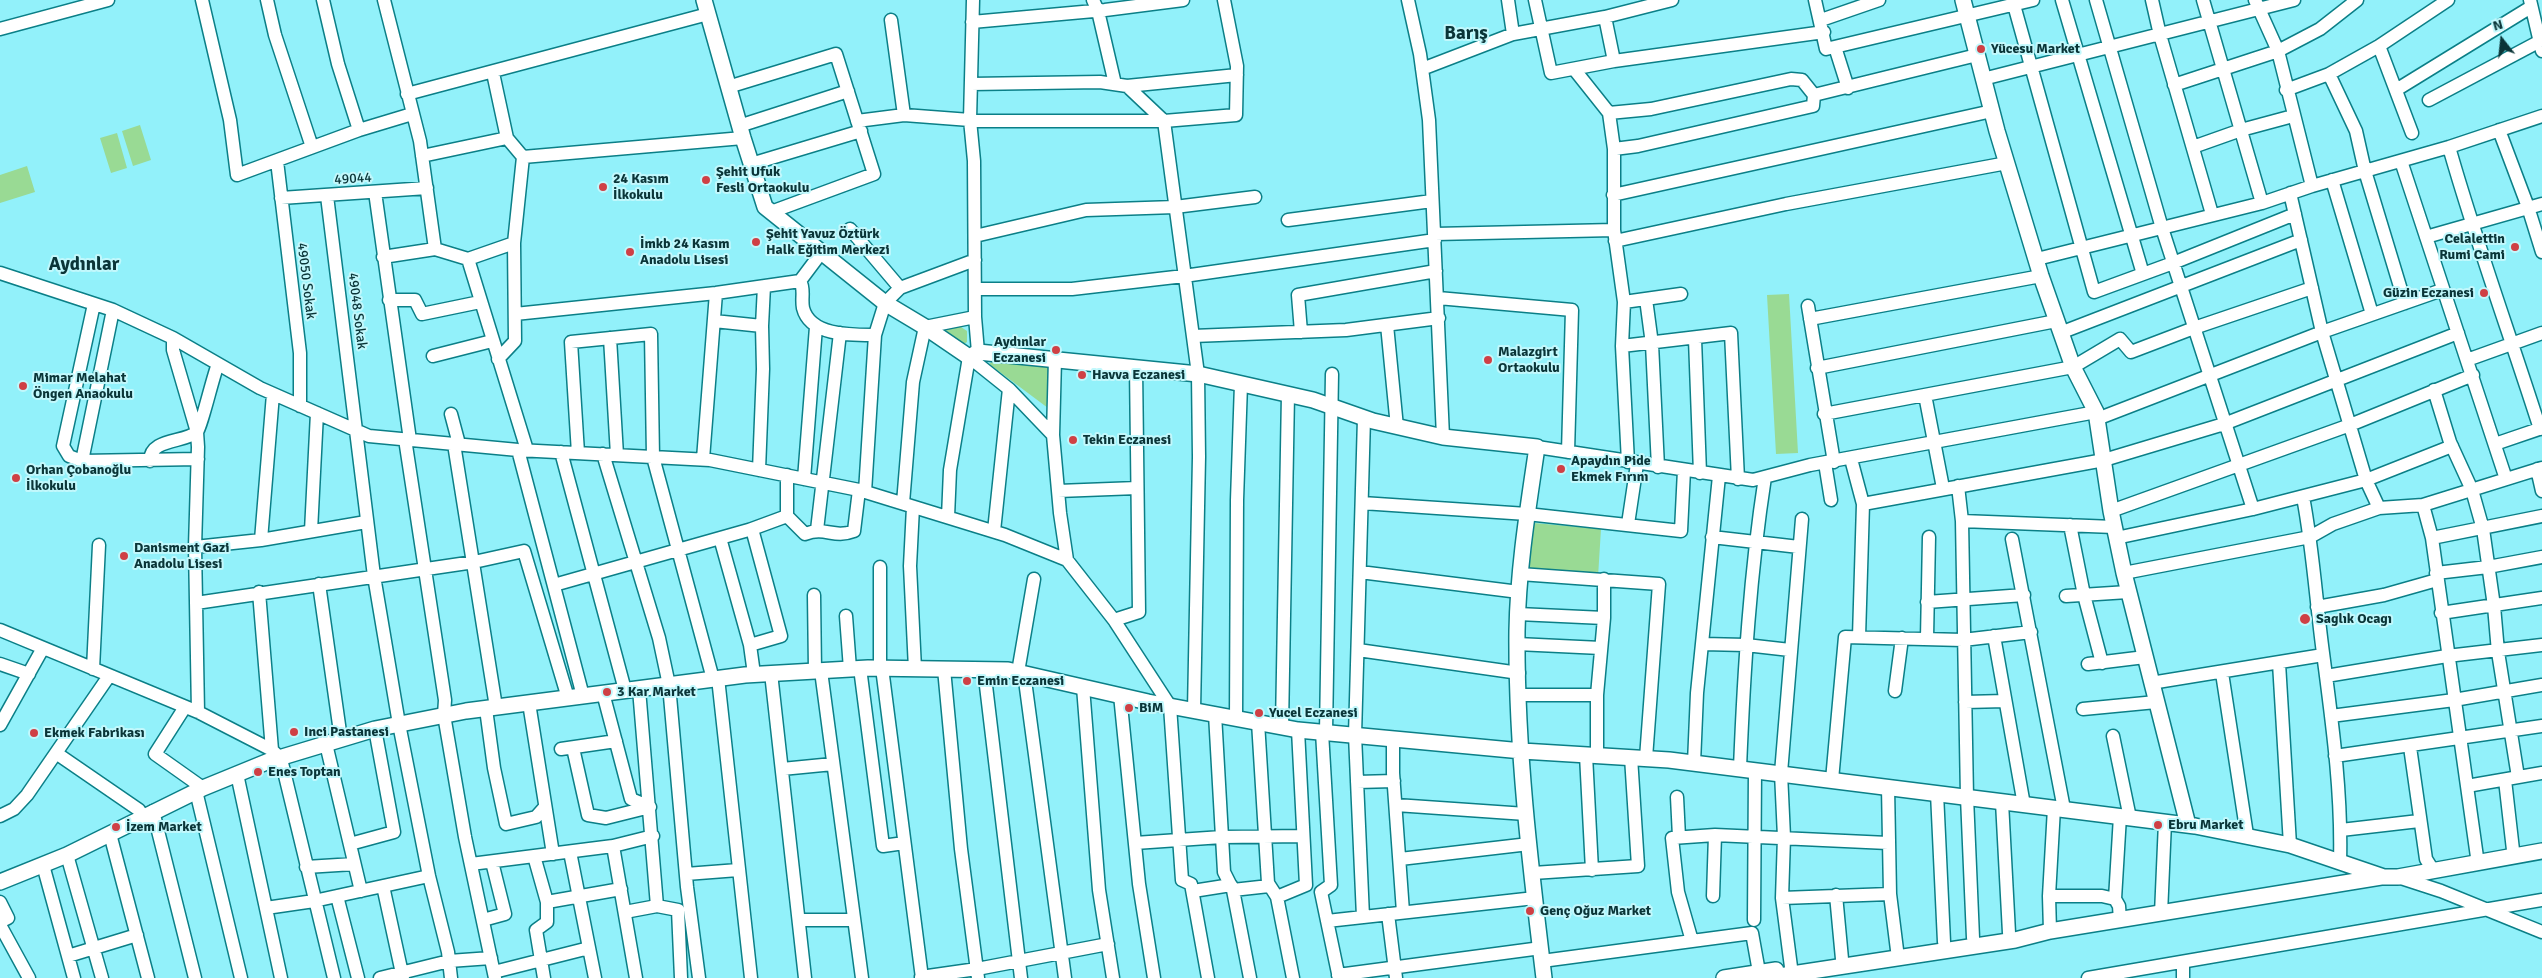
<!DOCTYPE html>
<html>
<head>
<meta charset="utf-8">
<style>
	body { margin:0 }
	#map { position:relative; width:2542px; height:978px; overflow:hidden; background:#92f1fa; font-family:Signika,sans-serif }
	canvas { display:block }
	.north { position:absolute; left:2477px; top:15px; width:50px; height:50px; -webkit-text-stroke:4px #c2f8fc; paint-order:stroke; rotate:344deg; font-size:14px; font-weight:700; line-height:20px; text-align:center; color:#0a3538 }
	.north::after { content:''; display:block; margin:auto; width:18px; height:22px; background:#0a3538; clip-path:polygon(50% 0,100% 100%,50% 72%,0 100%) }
</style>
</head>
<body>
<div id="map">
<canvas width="2542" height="978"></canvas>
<div class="north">N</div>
</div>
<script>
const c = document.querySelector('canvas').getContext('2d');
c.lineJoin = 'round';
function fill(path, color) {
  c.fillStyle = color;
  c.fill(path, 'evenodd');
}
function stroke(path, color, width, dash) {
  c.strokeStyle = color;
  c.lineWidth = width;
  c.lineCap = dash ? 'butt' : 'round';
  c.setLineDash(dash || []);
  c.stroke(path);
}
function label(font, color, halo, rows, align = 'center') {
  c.font = font + ' Signika,sans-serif';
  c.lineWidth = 4;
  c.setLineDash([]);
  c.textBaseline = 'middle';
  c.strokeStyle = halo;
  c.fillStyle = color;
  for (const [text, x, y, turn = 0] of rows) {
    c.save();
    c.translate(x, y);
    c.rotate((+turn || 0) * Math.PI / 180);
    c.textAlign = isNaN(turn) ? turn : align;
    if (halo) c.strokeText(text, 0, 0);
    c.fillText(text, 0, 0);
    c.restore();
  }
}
const green = new Path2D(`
	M140 125 151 160 133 166 122 131Z
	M117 133 127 168 111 173 100 138Z
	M27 166 35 192 0 203V175Z
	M1789 294 1798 453 1776 454 1767 295Z
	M938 327H961L967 331V342L961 346Z
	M993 361 1048 362V408L989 364Z
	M1534 523 1601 529 1598 577 1529 572Z`);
const minor = new Path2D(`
	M202 0 230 120 237 175 359 130 412 114
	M267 0 275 35 312 147
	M323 0 338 64 359 130
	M384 0 420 141 435 249 468 259 527 450
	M973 0 970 120 974 161 975 317 978 352
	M1093 0 1098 11 1115 84
	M1408 0 1420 54 1429 120 1443 437
	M1508 0 1513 34
	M1535 0 1551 73 1614 61 1824 32
	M1815 0 1826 49 2033 0
	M2062 0 2143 274
	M2096 0 2162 228 2253 509
	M2152 0 2160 35 2212 214
	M2203 0 2262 203
	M2255 0 2278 51 2312 186
	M2530 0 2542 51
	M2014 5 2094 292 2173 263 2295 214
	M1605 17 1614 61
	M891 20 904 115
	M1821 20 1879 0
	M972 22 1105 10 1183 0
	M0 29 108 0
	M2379 46 2412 133
	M1835 47 1848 88
	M1422 69 1513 34 1605 17 1672 0
	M1574 69 1609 113 1614 149V230L1624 302 1622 346 1628 462
	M493 73 507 138
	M2329 74 2356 131 2365 171 2405 303
	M1983 79 2294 0
	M971 84 1100 82 1127 86 1164 121 1198 374 1199 457 1194 710
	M2174 85 2278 51 2320 29 2357 0
	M1127 86 1237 75
	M728 87 836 54 874 174 771 212
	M2286 90 2329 74 2379 46 2448 0
	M2396 90 2531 7
	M407 94 708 14
	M2429 100 2540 41
	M1609 113 1651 109 1791 79 1802 80 1814 95 1977 55
	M857 121 904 115 970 120
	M971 121H1164L1236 115 1237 66 1224 0
	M739 126 848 91
	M2499 130 2528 207 2542 252
	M2193 147 2241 130 2293 116
	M2449 147C2476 242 2510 335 2540 429
	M1614 149 1638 146 1813 106 1814 95
	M422 156 507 138 523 157 743 138
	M277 161 300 353V406
	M2401 161 2506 479
	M751 164 861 131
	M2332 180 2372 314
	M375 192 410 440
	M2290 193 2322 332 2366 480 2379 508
	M1613 195 1992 111
	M327 196 374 576 399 724 429 876 448 952 451 978
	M281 198 427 188
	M1288 220 1432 201
	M850 229 900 288
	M1435 234 1614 230
	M975 236 1086 210 1175 207 1255 197
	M2426 237 2542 204
	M1615 241 1786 204 2007 163
	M383 257 435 249
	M468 259 514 243 523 157
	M2037 259 2262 203 2312 186 2449 147 2542 116
	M0 273 113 310 173 338 260 388 369 436 518 450 710 460 859 490 1005 535 1067 560 1114 620 1170 706 1182 880 1191 884 1208 978
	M800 281C805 289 801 298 803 308 810 336 851 335 875 335
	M975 289H1072L1184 276 1435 240
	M1438 298 1572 310 1568 452
	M1646 299 1652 344 1658 467
	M389 300H415L422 314 480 302
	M1624 302 1681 294
	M1808 306 1834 462
	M113 310 82 461 198 459
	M515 314 716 293 800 281 821 253
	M1810 319 2041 276
	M714 321 762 326 763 369 759 470
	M1387 325 1397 427
	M762 326 764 286
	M1301 332 1298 295 1436 271
	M2060 333 2301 240
	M1193 336 1346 330 1439 318
	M173 338V350L197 432 198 447 195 547 198 712
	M610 338 617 455
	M1695 339 1700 473
	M1622 346 1731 333 1738 479
	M433 356 492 341
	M498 359 515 341 514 243
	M2467 360 2542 333
	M1817 368 2056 321
	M2434 390 2450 442 2472 490 2483 529 2494 606 2498 652 2518 777
	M1925 395 1943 488
	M451 414 459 444
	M1824 414 2073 367 2120 339 2131 352 2194 328 2312 288
	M2097 419 2322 332 2442 290
	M1053 435 1055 359
	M405 439 445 700 444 715 465 837 495 978
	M454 444 496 707
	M2495 444 2542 428
	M1537 447 1753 480 1810 465 2096 412
	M518 450 583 696
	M561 452 625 690
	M578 453 571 342 651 334 653 457 713 679
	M603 454 659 638 669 685 687 887 699 978
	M703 459 716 293
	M1851 459 1863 504 1859 637
	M82 461 69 456 63 446 94 304
	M150 461C150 438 184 443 197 432 201 428 213 376 218 364
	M1825 463 1831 500
	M2537 469 2542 491
	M804 479 816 327
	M1958 486 1962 521 1967 797 1973 938
	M1058 491 1137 488
	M865 492 875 335 885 303 900 288 975 260
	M2303 497C2313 549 2316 601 2323 653 2332 722 2342 792 2340 862
	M903 503 913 382 925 327 975 317
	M1362 503 1527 514 1681 531 1684 470
	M1863 504 2104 460 2224 424 2458 333
	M2423 505 2432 538 2477 857
	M913 507 910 566 915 669
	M2111 511 2350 425 2473 375
	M787 516 805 534C826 526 833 539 854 531L859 490
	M948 517 950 470 969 357 1009 389 1053 435 1060 513 1067 560
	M1962 521 2114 527
	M1628 524 1637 464
	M2070 525 2084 595 2102 663
	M749 530 787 516V475
	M817 530 840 333
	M311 531 317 413
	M994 531 1009 389
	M1712 537 1799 547
	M720 538 750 645 754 674
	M2116 538 2253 509 2366 480 2452 446
	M2432 538 2542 516
	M2012 539 2064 809
	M261 540 273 394
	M195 547 261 540 366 522
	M1360 572 1519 592
	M2124 573 2310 537 2333 524 2379 508 2423 505 2542 468
	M2436 573 2488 567 2542 557
	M1520 574 1659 584 1646 758
	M319 584 341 739
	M554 585 752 529 781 636 750 645
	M259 592 272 750
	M814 595 815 671
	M2066 596 2128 592
	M1927 602 2024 595
	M196 603 474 562 524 551 568 698
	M2317 607 2384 595 2437 580
	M2441 613 2542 598
	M1518 614 1604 618
	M846 616 850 669
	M1114 620 1139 612 1136 367
	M0 630 198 712 272 750 281 759 334 978
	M1994 636 2024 805
	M1927 638 1929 537
	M1517 644 1601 648
	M1703 644 1746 645 1790 650
	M1358 650 1519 673
	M2279 663 2290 845
	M0 664 29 674
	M2088 664 2145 657
	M860 668 883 846 904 843
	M880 668V567
	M882 668 922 978
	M93 669 99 545
	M944 669 961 849 978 978
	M984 669 1021 978
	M821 671 862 978
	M1018 672 1034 579
	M771 673 805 978
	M1024 673 1065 978
	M2222 673 2247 835
	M2326 676 2447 656 2542 645
	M718 678 751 978
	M2151 683 2323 655
	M1083 687 1099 890 1113 978
	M639 689 657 906
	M1895 691 1902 638
	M603 693 631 799 650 807
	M1120 695 1139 884 1154 978
	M1520 695H1597
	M1965 702 2005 701
	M529 703 553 854
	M185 707 155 754 203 788
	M486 709 494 768 506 824 536 817 544 808
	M2083 709 2156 702
	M1215 714 1224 872 1233 890 1250 978
	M2331 716 2454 700 2542 685
	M1236 718 1237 500 1241 384
	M1258 722 1268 883 1277 897 1293 978
	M0 725 43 648
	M1282 726 1288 394
	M1322 732 1331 885 1321 892 1339 978
	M1326 732 1332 374
	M2113 736 2130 818
	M1393 739V773L1403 912
	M326 744 361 891
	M2410 747 2426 859 2431 867 2437 870
	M573 748 588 815 606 818 650 807
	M561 749 616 741
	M56 753 139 810 143 816
	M1586 755 1592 870
	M1597 756V695L1604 618V579
	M2335 756 2542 726
	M1694 763 1697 693 1719 476
	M1740 768C1744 670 1750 574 1765 477
	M782 769 833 764
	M237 774 281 978
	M1832 780 1845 637 1963 640 2031 632
	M2505 780 2513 850
	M1357 782 1394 781
	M2467 786 2542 773
	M1888 787 1890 894 1897 950
	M196 791 241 978
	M1937 793 1944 942
	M1677 797 1679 837
	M2002 802 2009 933
	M1396 805 1526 814
	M153 811 195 978
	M0 816 14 809 27 795 109 676
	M2120 816 2115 899 2119 906 2120 920
	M2341 830 2419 821
	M110 834 148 978
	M1135 843 1222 837 1303 836
	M350 844 394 832 375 729
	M613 846 636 978
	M570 852 595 978
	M67 855 102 978
	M534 856 547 902V922L536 930 544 978
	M1400 859 1529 844
	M471 864 613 846 653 836
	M43 865 74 978
	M306 867 354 864
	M1533 873 1638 866 1631 757
	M686 874 738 870
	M2398 877 2441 891 2542 932
	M383 886 403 978
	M1233 890 1269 886
	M1193 891 1231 885
	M1836 895 1842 959
	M337 896 358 978
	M1713 896 1715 835
	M2049 896H2102L2115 899
	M1277 897 1306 885 1298 730
	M1782 898 1890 894
	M0 902 8 918 0 922
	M547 902 621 889
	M266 908 314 901 429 876
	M625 912 657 906 678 910 681 978
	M1388 914 1396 978
	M2161 914 2165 822
	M1363 917 1355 735 1364 418
	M483 920 505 914 492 862
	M799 920H853
	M1754 920 1755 770
	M1327 921 1535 898
	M0 925 29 978
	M2050 931 2049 896 2054 808
	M1692 941 1678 892 1672 838 1715 835 1888 843
	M68 956 137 935
	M1542 961 1752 933 1759 972
	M2183 962V978
	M1791 967 1782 898 1784 837 1781 773 1802 519
	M494 972 589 948
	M1338 975 1541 948
	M921 977 977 969 1108 944
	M380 978 449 961 491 958
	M2088 978 2542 900`);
const major = new Path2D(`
	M704 0 743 138 765 207 885 303 925 327 969 357 978 352 1198 374 1313 400 1373 421 1443 437 1537 447C1528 508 1518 569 1517 631 1516 747 1530 863 1544 978
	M1963 0 1997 131 2041 276 2073 367 2096 412 2111 511 2124 573 2188 825
	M0 882 67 855 203 788 269 761 375 729 466 711 745 675 868 668 1008 670 1148 702 1298 730 1522 751 1669 760 2195 826 2290 845 2384 877H2398L2542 851
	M1724 978 1776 970
	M1766 978 2015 940 2050 931 2381 877`);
const markers = [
	[1981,49,5,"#cf4045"],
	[706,180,5,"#cf4045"],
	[603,187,5,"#cf4045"],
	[756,242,5,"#cf4045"],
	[2515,247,5,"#cf4045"],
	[630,252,5,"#cf4045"],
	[2484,293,5,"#cf4045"],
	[1056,350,5,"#cf4045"],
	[1488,360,5,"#cf4045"],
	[1082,375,5,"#cf4045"],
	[23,386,5,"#cf4045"],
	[1073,440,5,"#cf4045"],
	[1561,469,5,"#cf4045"],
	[16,478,5,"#cf4045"],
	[124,556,5,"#cf4045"],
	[2305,619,6,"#cf4045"],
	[967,681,5,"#cf4045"],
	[607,692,5,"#cf4045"],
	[1129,708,5,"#cf4045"],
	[1259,713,5,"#cf4045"],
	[294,732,5,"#cf4045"],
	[34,733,5,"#cf4045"],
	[258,772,5,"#cf4045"],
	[2158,825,5,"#cf4045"],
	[116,827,5,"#cf4045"],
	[1530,911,5,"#cf4045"]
];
const poiNames = [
	["Yücesu Market",1991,49],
	["Şehit Ufuk",716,172],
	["Fesli Ortaokulu",716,188],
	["24 Kasım",613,179],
	["İlkokulu",613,195],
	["Şehit Yavuz Öztürk",766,234],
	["Halk Eğitim Merkezi",766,250],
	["Celalettin",2505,239,"right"],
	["Rumi Cami",2505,255,"right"],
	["İmkb 24 Kasım",640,244],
	["Anadolu Lisesi",640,260],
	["Güzin Eczanesi",2474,293,"right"],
	["Aydınlar",1046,342,"right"],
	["Eczanesi",1046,358,"right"],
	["Malazgirt",1498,352],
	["Ortaokulu",1498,368],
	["Havva Eczanesi",1092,375],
	["Mimar Melahat",33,378],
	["Öngen Anaokulu",33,394],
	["Tekin Eczanesi",1083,440],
	["Apaydın Pide",1571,461],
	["Ekmek Fırını",1571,477],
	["Orhan Çobanoğlu",26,470],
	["İlkokulu",26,486],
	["Danisment Gazi",134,548],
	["Anadolu Lisesi",134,564],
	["Saglık Ocagı",2316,619],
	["Emin Eczanesi",977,681],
	["3 Kar Market",617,692],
	["BiM",1139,708],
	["Yucel Eczanesi",1269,713],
	["Inci Pastanesi",304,732],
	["Ekmek Fabrikası",44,733],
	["Enes Toptan",268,772],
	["Ebru Market",2168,825],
	["İzem Market",126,827],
	["Genç Oğuz Market",1540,911]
];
const streetNames = [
	["49044",353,179,-4],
	["49050 Sokak",306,281,83],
	["49048 Sokak",357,311,83]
];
const districtNames = [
	["Barış",1466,34],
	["Aydınlar",84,265]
];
fill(green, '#99da94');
stroke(minor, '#0b7f87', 15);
stroke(major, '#0b7f87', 18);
stroke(minor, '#fff', 12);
stroke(major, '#fff', 15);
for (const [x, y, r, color] of markers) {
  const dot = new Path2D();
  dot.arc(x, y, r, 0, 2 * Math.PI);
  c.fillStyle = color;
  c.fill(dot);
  stroke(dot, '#c2f8fc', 2);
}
label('bold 14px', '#0a3538', '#c2f8fc', poiNames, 'left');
label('14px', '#0a3538', '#c2f8fc', streetNames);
label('bold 19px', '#0a3538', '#c2f8fc', districtNames);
</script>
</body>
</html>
